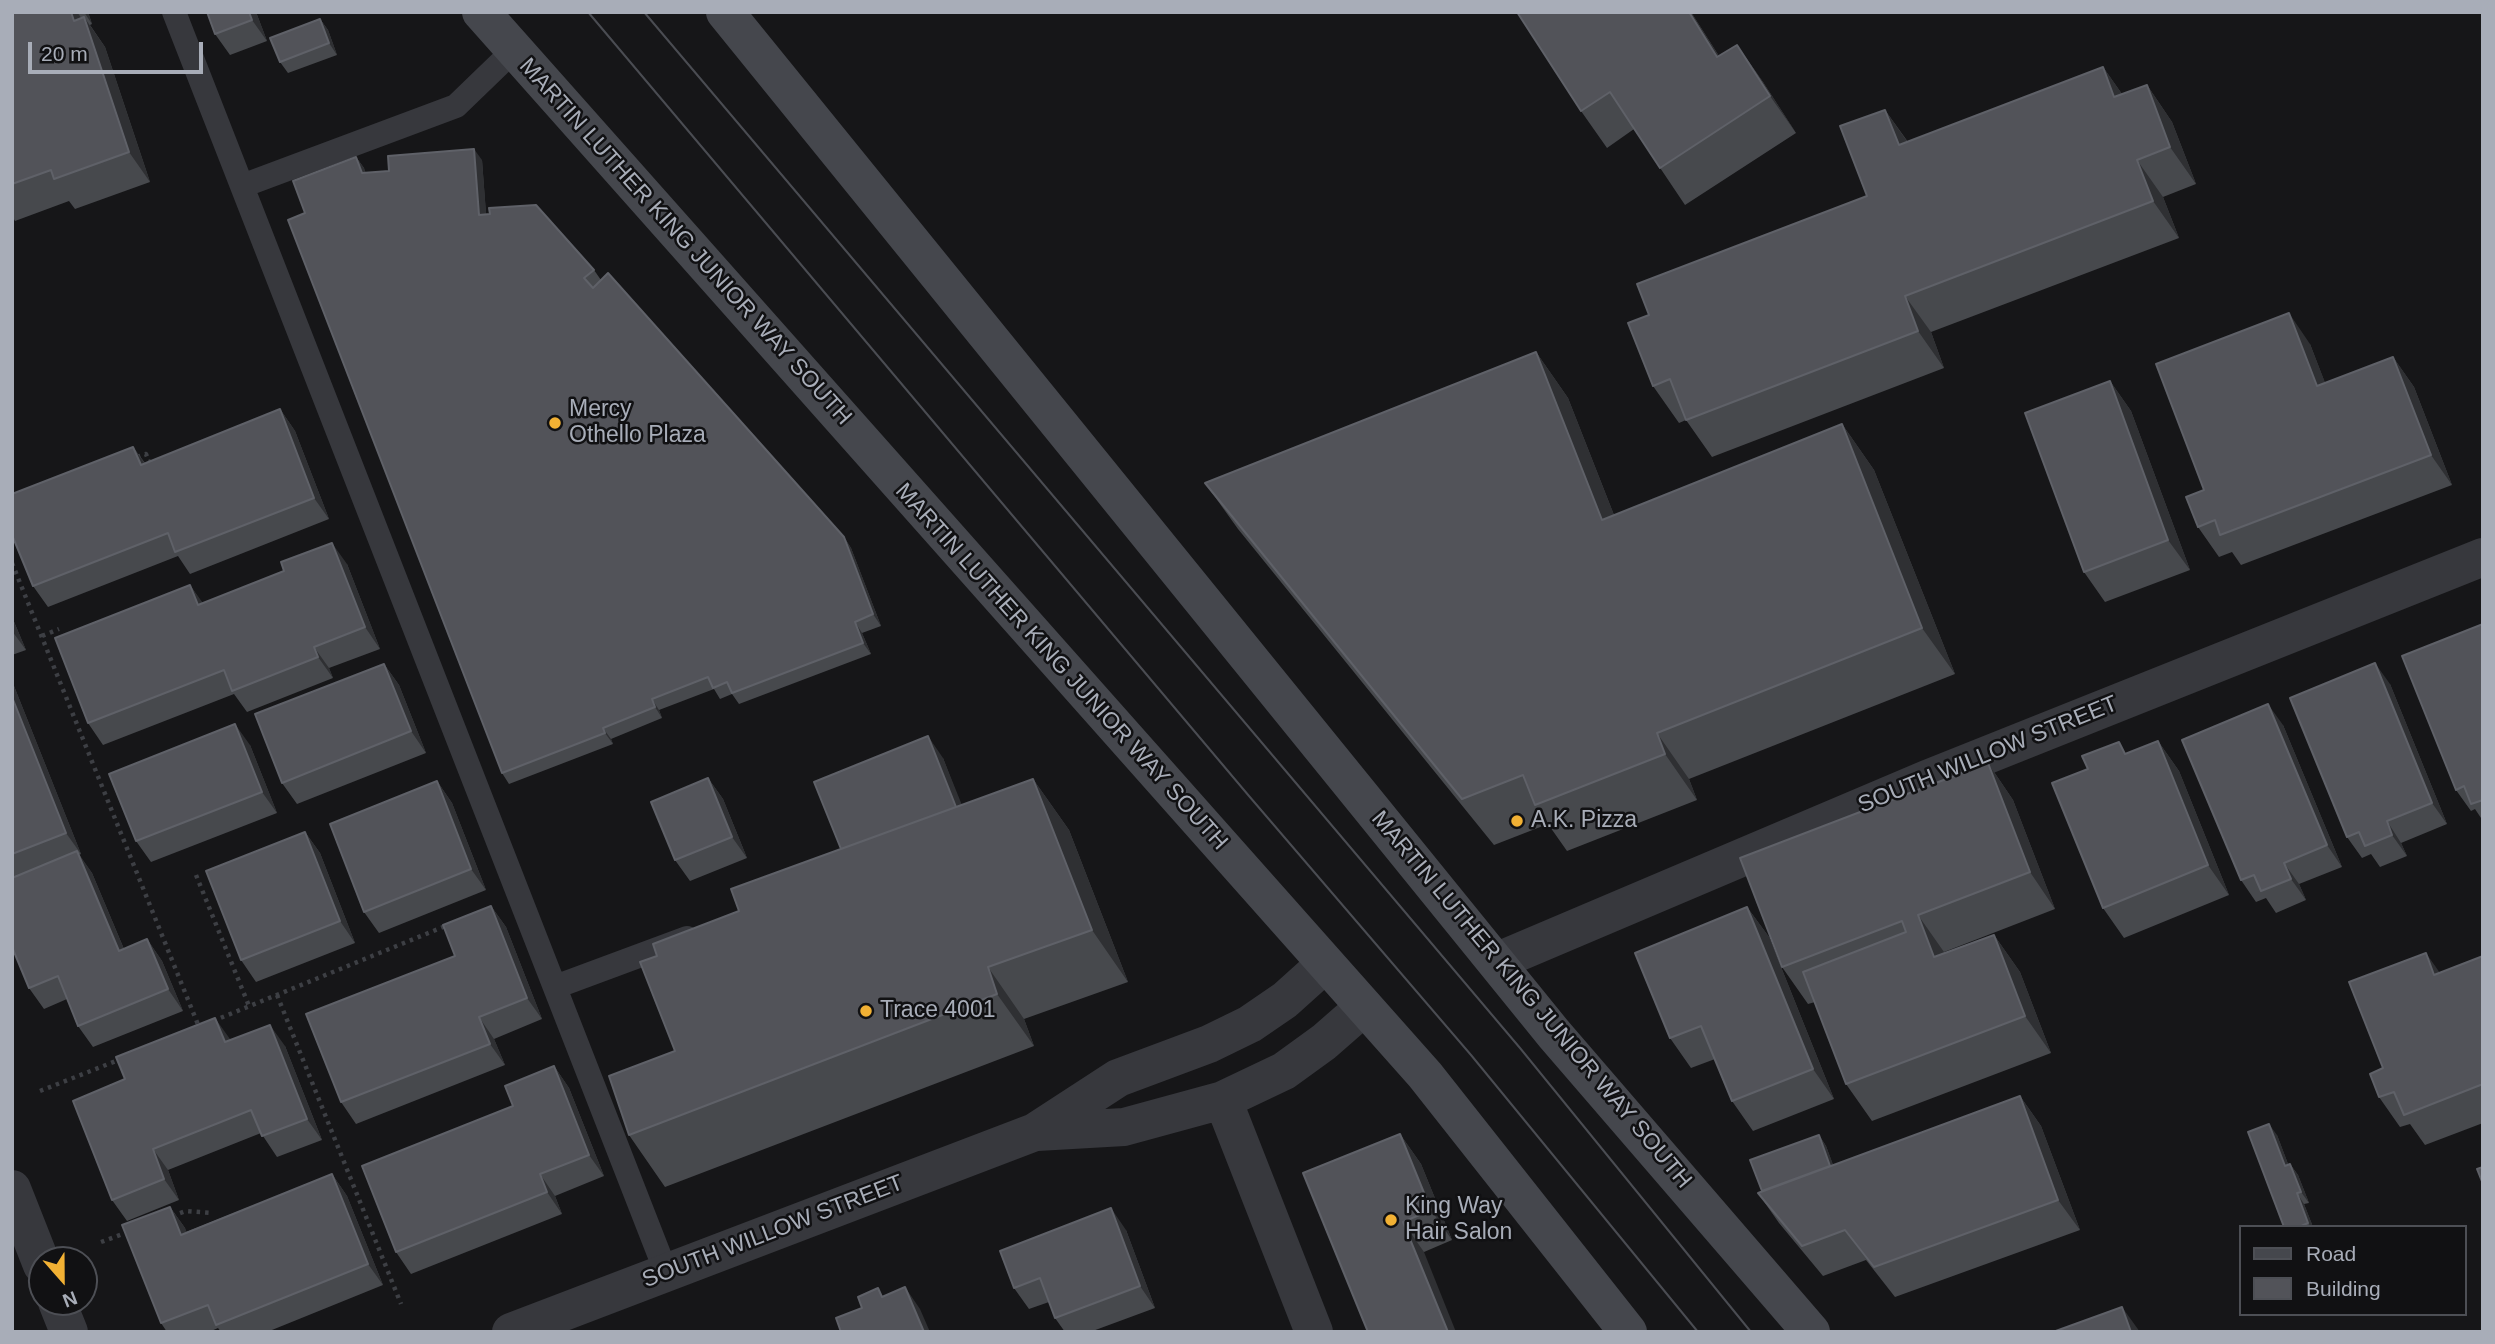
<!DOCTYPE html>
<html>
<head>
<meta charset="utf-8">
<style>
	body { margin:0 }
	#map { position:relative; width:2495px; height:1344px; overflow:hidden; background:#161618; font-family:Helvetica,sans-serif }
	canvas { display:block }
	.frame { position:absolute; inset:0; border:14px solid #a8adb8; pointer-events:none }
	.legend { position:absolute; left:2239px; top:1225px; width:228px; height:91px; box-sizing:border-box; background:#111113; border:2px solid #4d4f55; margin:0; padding:9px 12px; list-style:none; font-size:21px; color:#a8adb8 }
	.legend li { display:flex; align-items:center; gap:14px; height:35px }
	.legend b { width:35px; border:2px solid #4d4f55 }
	.north { position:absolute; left:28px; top:1246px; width:70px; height:70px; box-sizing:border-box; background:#111113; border:2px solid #4d4f55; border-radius:50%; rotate:159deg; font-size:19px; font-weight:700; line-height:28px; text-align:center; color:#a8adb8 }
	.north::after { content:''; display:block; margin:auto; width:24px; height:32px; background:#f2b134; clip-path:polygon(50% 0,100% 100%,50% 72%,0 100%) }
	.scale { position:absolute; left:28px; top:42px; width:175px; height:32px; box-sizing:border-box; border:4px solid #a8adb8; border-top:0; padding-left:9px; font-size:21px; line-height:24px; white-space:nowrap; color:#a8adb8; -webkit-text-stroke:5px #111113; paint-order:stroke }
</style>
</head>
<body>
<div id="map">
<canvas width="2495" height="1344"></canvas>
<div class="frame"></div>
<ul class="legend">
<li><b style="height:9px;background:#45474d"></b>Road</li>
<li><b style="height:19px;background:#525359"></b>Building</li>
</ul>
<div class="north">N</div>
<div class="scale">20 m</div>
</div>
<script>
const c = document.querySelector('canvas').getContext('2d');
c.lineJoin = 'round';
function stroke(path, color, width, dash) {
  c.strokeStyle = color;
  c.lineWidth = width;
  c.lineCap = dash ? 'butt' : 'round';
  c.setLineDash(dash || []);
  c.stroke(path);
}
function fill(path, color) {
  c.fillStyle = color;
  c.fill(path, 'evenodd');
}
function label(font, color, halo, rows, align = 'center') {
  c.font = font + ' Helvetica,sans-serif';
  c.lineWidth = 5;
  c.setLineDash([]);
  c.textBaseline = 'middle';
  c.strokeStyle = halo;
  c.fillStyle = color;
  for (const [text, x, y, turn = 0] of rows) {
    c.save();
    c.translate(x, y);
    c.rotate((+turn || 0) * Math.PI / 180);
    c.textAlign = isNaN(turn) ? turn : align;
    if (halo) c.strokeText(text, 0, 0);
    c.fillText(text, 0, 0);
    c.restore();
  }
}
const path = new Path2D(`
	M137 457 146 454 149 462 153 460
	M12 563 199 1027
	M42 636 59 629
	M196 875 249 1006
	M277 995 401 1304
	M213 1021 448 925
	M40 1091 121 1059
	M172 1216 186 1211 212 1213
	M101 1242 131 1231`);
const service = new Path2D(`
	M174 12 666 1272
	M242 186 456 106 514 50
	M555 987 687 938`);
const minor = new Path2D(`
	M1498 961 1927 779 2483 557
	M1223 1100 1314 1332
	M1037 1132 1124 1127 1223 1100 1284 1071 1324 1042 1364 1007
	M12 1189 42 1265
	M57 1302 69 1332
	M511 1332 1035 1132 1118 1078 1209 1044 1250 1024 1285 1000 1325 964`);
const secondary = new Path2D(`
	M481 12 1425 1075 1628 1332
	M725 12 1554 1034 1811 1332`);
const tram = new Path2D(`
	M588 12 1249 796 1471 1055 1698 1332
	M644 12 1520 1048 1751 1332`);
const wall = new Path2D(`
	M12 12H88L92 24 90 25 105 47 150 182 75 209 69 201 15 221 12 216Z
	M256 12 267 41 230 55 215 34Z
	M1691 12 1719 56 1737 45 1763 82 1796 133 1685 205 1634 129 1607 148 1581 111Z
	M320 19 328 30 337 55 288 73 280 62Z
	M2103 67 2122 94 2147 85 2172 122 2196 184 2163 197 2179 238 1931 332 1944 368 1712 457 1686 420 1679 423 1653 386 1649 315 1867 196 1885 110 1908 142Z
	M356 157 364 168 365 173 389 171 482 160 486 214 594 270 601 280 844 537 851 548 881 626 862 633 871 654 739 704 732 694 720 699 714 689 659 710 662 718 611 739 613 744 509 784 502 773 305 213Z
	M2310 344 2325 383 2393 357 2414 387 2452 485 2241 565 2232 552 2219 557 2198 527 2204 490Z
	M1536 352 1568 398 1614 515 1842 424 1874 470 1955 674 1689 779 1697 800 1567 851 1548 824 1494 845 1238 529 1205 483Z
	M2110 381 2131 411 2190 570 2105 602 2084 572Z
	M280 409 295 431 329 519 190 574 178 556 48 607 33 586 133 447 145 463Z
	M347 564 380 649 329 668 333 678 247 712 234 694 103 745 88 723 190 585 202 603Z
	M12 617 26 650 12 655Z
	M2483 624V821L2475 809 2471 811 2456 790Z
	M384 664 399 685 426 753 297 804 282 783Z
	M12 681 81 854 79 855 92 873 124 949 147 939 162 961 183 1011 93 1047 78 1026 67 999 44 1009 29 988 12 947Z
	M2390 684 2447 824 2401 843 2407 856 2380 867 2371 854 2362 858 2347 837Z
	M2283 725 2342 867 2299 884 2306 900 2276 913 2266 898 2256 902 2241 880Z
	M2158 741 2179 771 2229 895 2124 938 2103 908 2088 769Z
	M250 745 277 813 151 862 136 841Z
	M943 758 961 805 1033 779 1069 830 1128 982 1024 1019 1034 1046 665 1187 629 1135 675 1051 657 956 739 911 841 849Z
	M1988 763 2013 800 2055 909 1944 952 1945 953 1994 935 2020 972 2051 1053 1872 1121 1846 1084 1815 1002 1808 1004 1782 967Z
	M708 778 723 799 747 858 690 881 675 860Z
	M437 781 452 803 486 890 379 933 364 912Z
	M305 832 320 853 355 943 256 982 241 960Z
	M491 906 506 927 542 1019 494 1039 505 1065 356 1124 341 1102 455 956Z
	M1747 907 1769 937 1834 1099 1753 1131 1732 1101 1715 1059 1691 1068 1670 1038Z
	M2483 956V1123L2425 1145 2410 1124 2400 1127 2379 1097 2383 1068 2440 973Z
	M231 1040 285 1046 322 1140 277 1157 261 1133 168 1170 179 1200 127 1221 112 1200Z
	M554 1066 569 1088 604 1176 555 1196 562 1214 411 1274 396 1252 513 1106Z
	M2020 1096 2041 1126 2080 1230 1895 1297 1866 1260 1823 1276 1779 1223 1758 1193 1762 1191 1819 1135 1826 1146 1833 1165Z
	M1400 1134 1421 1164 1452 1240 1424 1252 1368 1332Z
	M2277 1135 2288 1164H2290L2298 1175 2309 1203 2304 1204 2313 1227H2284Z
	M332 1174 347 1196 383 1285 267 1332H221L218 1328 209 1332H167L161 1323 170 1207 185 1228 186 1232Z
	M1126 1230 1155 1308 1090 1332H1065L1055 1318 1049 1302 1029 1309 1014 1288Z`);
const shadedWall = new Path2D(`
	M71 12H77L87 26 84 17 105 47 150 182 129 152Z
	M84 12H88L92 24Z
	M249 12H256L267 41 252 20Z
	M1689 12H1691L1743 94 1717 57Z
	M320 19 328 30 337 55 329 43Z
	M1737 45 1763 82 1796 133 1770 96Z
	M2103 67 2129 104 2114 97Z
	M2147 85 2172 122 2196 184 2170 147Z
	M1885 110 1911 147 1899 145Z
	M474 149 482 160 487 226 479 215Z
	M356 157 364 168 370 184 362 173Z
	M2137 160 2163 197 2179 238 2153 201Z
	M1905 296 1931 332 1944 368 1918 331Z
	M2289 313 2310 344 2338 416 2317 386Z
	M1536 352 1568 398 1634 566 1602 520Z
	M2393 357 2414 387 2452 485 2431 455Z
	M2110 381 2131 411 2190 570 2168 540Z
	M280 409 295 431 329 519 314 498Z
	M1842 424 1874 470 1955 674 1922 628Z
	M133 447 148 468 141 465Z
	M844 537 851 548 881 626 873 614Z
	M332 543 347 564 380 649 365 627Z
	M190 585 205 606 198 605Z
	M12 617 26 650 12 631Z
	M855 622 862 633 871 654 863 643Z
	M314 647 329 668 333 678 318 657Z
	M2375 663 2390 684 2447 824 2432 803Z
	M384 664 399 685 426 753 411 731Z
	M12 681 81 854 66 833 12 697Z
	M652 699 659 710 662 718 655 707Z
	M2268 704 2283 725 2342 867 2327 845Z
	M235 724 250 745 277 813 262 792Z
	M603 728 611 739 613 744 605 733Z
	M1657 733 1689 779 1697 800 1665 754Z
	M928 736 943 758 974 835 959 814Z
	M2158 741 2179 771 2229 895 2208 865Z
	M1988 763 2013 800 2055 909 2030 872Z
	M708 778 723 799 747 858 732 837Z
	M1033 779 1069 830 1128 982 1092 930Z
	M437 781 452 803 486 890 471 869Z
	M2387 821 2401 843 2407 856 2392 835Z
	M305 832 320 853 355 943 340 921Z
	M77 851 92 873 134 973 119 951Z
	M2284 863 2299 884 2306 900 2291 879Z
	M491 906 506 927 542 1019 527 998Z
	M1747 907 1769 937 1834 1099 1813 1069Z
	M1918 915 1944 952 1960 994 1934 957Z
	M1994 935 2020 972 2051 1053 2025 1016Z
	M147 939 162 961 183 1011 168 989Z
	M2426 953 2447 983 2434 975Z
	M988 967 1024 1019 1034 1046 997 994Z
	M479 1017 494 1039 505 1065 490 1044Z
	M215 1018 230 1039 240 1063 225 1042Z
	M270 1025 285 1046 322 1140 307 1119Z
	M554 1066 569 1088 604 1176 589 1155Z
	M2020 1096 2041 1126 2080 1230 2058 1200Z
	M2269 1124 2277 1135 2293 1177 2285 1166Z
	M1400 1134 1421 1164 1452 1240 1431 1210Z
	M1819 1135 1826 1146 1843 1191 1835 1180Z
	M153 1149 168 1170 179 1200 164 1179Z
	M2290 1164 2298 1175 2309 1203 2301 1192Z
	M332 1174 347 1196 383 1285 368 1264Z
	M540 1174 555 1196 562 1214 547 1192Z
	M2297 1193 2304 1204 2313 1227H2311L2308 1223Z
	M170 1207 185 1228 196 1256 181 1235Z
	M1111 1208 1126 1230 1155 1308 1140 1286Z
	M1403 1222 1424 1252 1456 1332H1448Z
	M905 1287 920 1309 930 1332H924Z
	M2122 1307 2140 1332H2131Z`);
const building = new Path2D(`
	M12 12H71L74 21 84 17 129 152 54 179 51 170 12 184Z
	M207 12H249L252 20 215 34Z
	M1517 12H1689L1717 57 1737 45 1770 96 1660 168 1610 92 1581 111Z
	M320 19 329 43 280 62 270 38Z
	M2103 67 2114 97 2147 85 2170 147 2137 160 2153 201 1905 296 1918 331 1686 420 1670 379 1653 386 1628 323 1649 315 1637 284 1867 196 1840 126 1885 110 1899 145Z
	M474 149 479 215 490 214 489 208 536 205 594 270 584 278 593 288 608 273 844 537 873 614 855 622 863 643 732 693 727 682 713 688 708 677 652 699 655 707 603 728 605 733 502 773 288 220 305 213 293 181 356 157 362 173 389 171 388 156Z
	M2289 313 2317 386 2393 357 2431 455 2220 535 2215 520 2198 527 2186 497 2204 490 2156 364Z
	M1536 352 1602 520 1842 424 1922 628 1657 733 1665 754 1535 805 1523 775 1462 799 1205 483Z
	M2110 381 2168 540 2084 572 2025 413Z
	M280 409 314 498 175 552 168 533 33 586 12 535V494L133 447 141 465Z
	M332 543 365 627 314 647 318 657 232 691 224 670 88 723 55 638 190 585 198 605 284 571 281 562Z
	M2483 624V800L2471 804 2464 786 2456 790 2402 656Z
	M2375 663 2432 803 2387 821 2392 835 2365 846 2359 832 2347 837 2290 698Z
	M384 664 411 731 282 783 255 714Z
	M12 697 66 833 12 854Z
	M2268 704 2327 845 2284 863 2291 879 2261 891 2254 875 2241 880 2182 740Z
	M235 724 262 792 136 841 109 774Z
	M928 736 956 807 841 849 814 782Z
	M2158 741 2208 865 2103 908 2052 783 2088 769 2082 756 2119 742 2125 754Z
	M1988 763 2030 872 1918 915 1934 957 1994 935 2025 1016 1846 1084 1803 972 1906 932 1902 921 1782 967 1740 858Z
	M708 778 732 837 675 860 651 802Z
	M1033 779 1092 930 988 967 997 994 629 1135 609 1076 675 1051 640 962 657 956 653 944 739 911 731 889Z
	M437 781 471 869 364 912 330 824Z
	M305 832 340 921 241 960 206 871Z
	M77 851 119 951 147 939 168 989 78 1026 58 976 29 988 12 947V878Z
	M491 906 527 998 479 1017 490 1044 341 1102 306 1014 455 956 443 925Z
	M1747 907 1813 1069 1732 1101 1701 1026 1670 1038 1635 953Z
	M2426 953 2434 975 2483 956V1084L2404 1115 2394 1092 2379 1097 2370 1074 2383 1068 2349 982Z
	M215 1018 225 1042 270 1025 307 1119 262 1136 251 1110 153 1149 164 1179 112 1200 73 1101 125 1079 116 1057Z
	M554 1066 589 1155 540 1174 547 1192 396 1252 362 1166 513 1106 505 1086Z
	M2020 1096 2058 1200 1874 1267 1845 1230 1802 1246 1758 1193Z
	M2269 1124 2285 1166 2290 1164 2301 1192 2297 1193 2308 1223 2299 1227H2284L2248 1132Z
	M1400 1134 1431 1210 1403 1222 1448 1332H1368L1303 1173Z
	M1819 1135 1830 1166 1762 1191 1750 1160Z
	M2483 1167V1184L2477 1169Z
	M332 1174 368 1264 216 1325 208 1305 161 1323 122 1225 170 1207 181 1235Z
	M1111 1208 1140 1286 1055 1318 1040 1278 1014 1288 1000 1251Z
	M905 1287 924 1332H841L836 1318 862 1308 858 1297 878 1288 882 1297Z
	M2122 1307 2131 1332H2053Z`);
const markers = [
	[555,423,7,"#f2b134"],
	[1517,821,7,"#f2b134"],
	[866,1011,7,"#f2b134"],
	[1391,1220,7,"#f2b134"]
];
const streetNames = [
	["MARTIN LUTHER KING JUNIOR WAY SOUTH",685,242,48],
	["MARTIN LUTHER KING JUNIOR WAY SOUTH",1061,667,48],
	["SOUTH WILLOW STREET",1988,755,-22],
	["MARTIN LUTHER KING JUNIOR WAY SOUTH",1531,1000,50],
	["SOUTH WILLOW STREET",773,1232,-21]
];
const poiNames = [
	["Mercy",569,410],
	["Othello Plaza",569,436],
	["A.K. Pizza",1531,821],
	["Trace 4001",880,1011],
	["King Way",1405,1207],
	["Hair Salon",1405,1233]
];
stroke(path, '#3d3f44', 4.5, [3.5, 5]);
stroke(service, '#37383d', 24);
stroke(minor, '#37383d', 38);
stroke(secondary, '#45474d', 38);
stroke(tram, '#4a4c52', 2);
fill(wall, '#47494d');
fill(shadedWall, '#2f3033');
fill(building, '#525359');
stroke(building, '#5f6168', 2);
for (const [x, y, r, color] of markers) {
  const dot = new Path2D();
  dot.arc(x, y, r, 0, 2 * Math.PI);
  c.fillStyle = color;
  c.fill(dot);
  stroke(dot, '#111113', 2.5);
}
label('23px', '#a8adb8', '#111113', streetNames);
label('23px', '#a8adb8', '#111113', poiNames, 'left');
</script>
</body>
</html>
